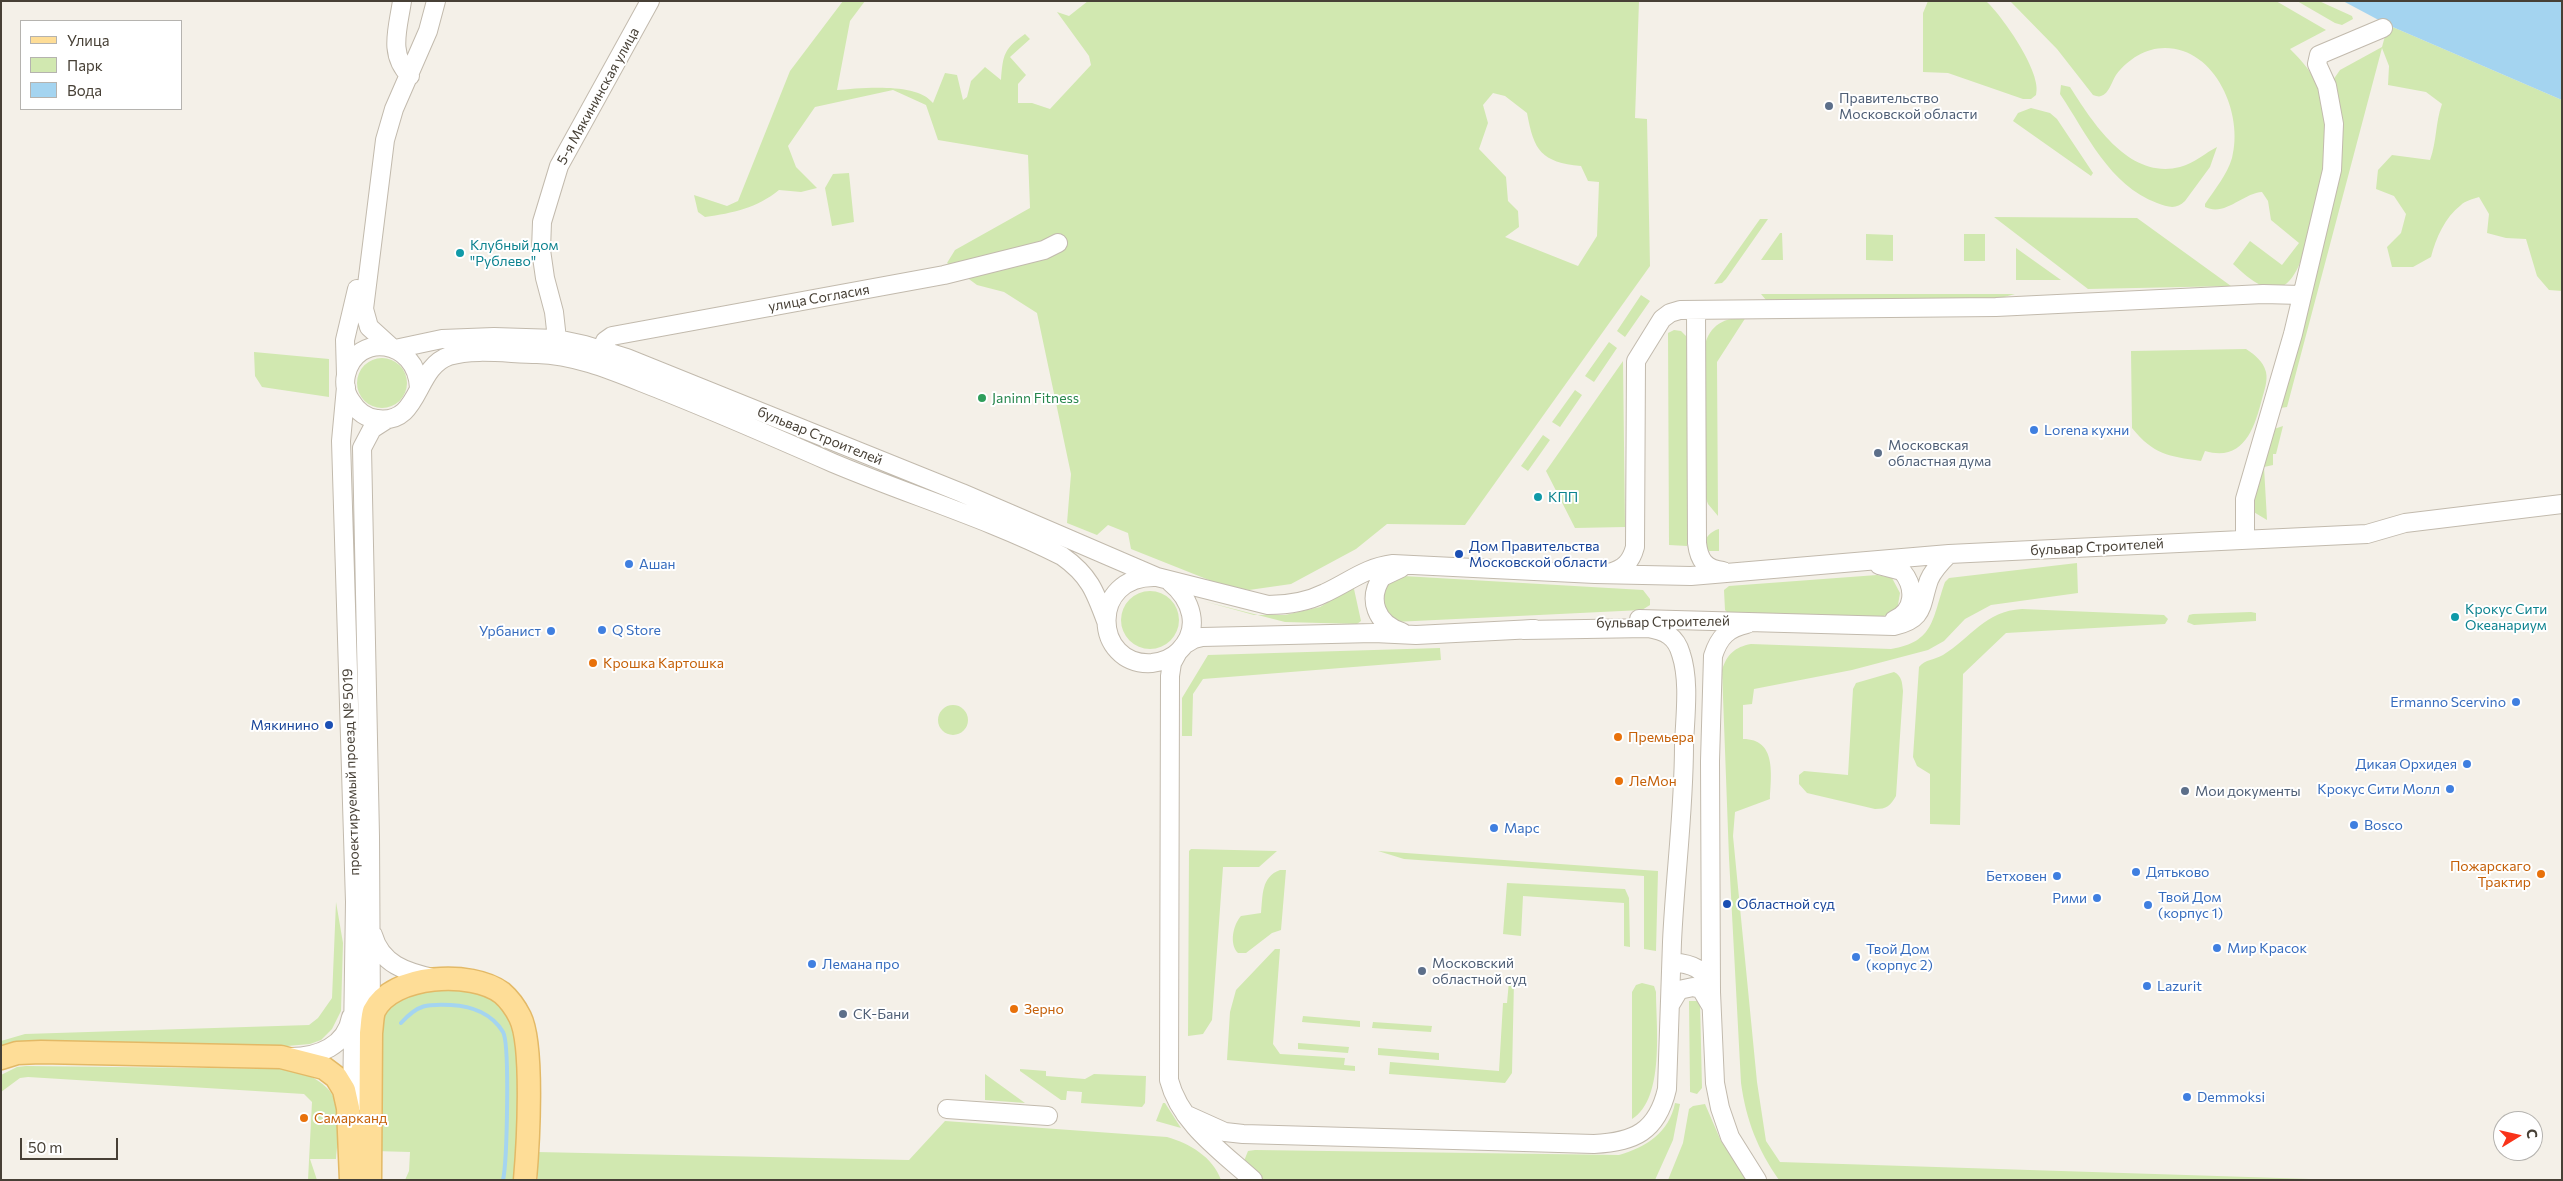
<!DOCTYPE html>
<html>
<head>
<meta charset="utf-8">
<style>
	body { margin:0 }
	#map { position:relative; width:2563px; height:1181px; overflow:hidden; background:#f4f0e8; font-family:Commissioner,sans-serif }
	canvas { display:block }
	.frame { position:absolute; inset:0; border:2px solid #474036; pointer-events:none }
	.legend { position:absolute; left:20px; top:20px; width:162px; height:90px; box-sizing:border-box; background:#fff; border:1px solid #b5b3af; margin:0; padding:6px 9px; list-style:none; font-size:15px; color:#474036 }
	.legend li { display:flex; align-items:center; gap:10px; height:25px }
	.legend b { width:25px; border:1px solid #b5b3af }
	.north { position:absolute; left:2493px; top:1111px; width:50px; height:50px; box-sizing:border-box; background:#fff; border:1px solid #b5b3af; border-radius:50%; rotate:81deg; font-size:14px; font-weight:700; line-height:20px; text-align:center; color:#474036 }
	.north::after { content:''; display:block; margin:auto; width:18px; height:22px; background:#f93319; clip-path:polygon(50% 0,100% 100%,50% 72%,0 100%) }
	.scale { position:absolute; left:20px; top:1138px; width:98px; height:22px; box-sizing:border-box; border:2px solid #474036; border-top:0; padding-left:6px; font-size:15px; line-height:18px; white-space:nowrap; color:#474036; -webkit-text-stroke:4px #fff; paint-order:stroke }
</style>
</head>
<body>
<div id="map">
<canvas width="2563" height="1181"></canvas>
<div class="frame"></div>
<ul class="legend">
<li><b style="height:6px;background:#fedd97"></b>Улица</li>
<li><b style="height:14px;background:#d1e8b0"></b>Парк</li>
<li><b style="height:14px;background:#a4d4f0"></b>Вода</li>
</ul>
<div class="north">С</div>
<div class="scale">50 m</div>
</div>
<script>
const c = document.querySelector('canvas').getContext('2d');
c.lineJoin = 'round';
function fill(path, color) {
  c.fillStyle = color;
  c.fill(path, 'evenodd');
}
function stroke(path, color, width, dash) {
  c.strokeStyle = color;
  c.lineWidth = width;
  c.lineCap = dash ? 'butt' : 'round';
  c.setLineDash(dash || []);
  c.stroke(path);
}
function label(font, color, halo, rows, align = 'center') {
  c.font = font + ' Commissioner,sans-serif';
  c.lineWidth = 4;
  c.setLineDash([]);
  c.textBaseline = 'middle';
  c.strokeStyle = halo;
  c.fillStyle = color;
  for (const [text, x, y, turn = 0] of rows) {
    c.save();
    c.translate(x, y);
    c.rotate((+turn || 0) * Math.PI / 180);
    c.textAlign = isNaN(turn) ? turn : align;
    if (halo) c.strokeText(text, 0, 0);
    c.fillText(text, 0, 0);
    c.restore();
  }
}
const green = new Path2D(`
	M843 1H865L850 21 837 90C861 88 917 82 933 103L945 73 957 75 963 100 967 97 971 81 985 67 1001 80C1003 54 1004 49 1025 34L1030 39 1010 57 1026 75 1018 84V103H1032L1050 109 1091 65 1089 56 1057 12 1069 16 1088 1H1639L1635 118 1647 119 1650 266 1465 525 1387 524 1356 549 1291 584 1249 590 1229 588 1131 549 1128 533 1108 525 1097 535 1067 523 1071 474 1037 313 1004 292 977 285 947 263 955 250 1030 208 1028 155 938 140 926 105 893 90 815 107 788 146 796 167 817 188 801 192 779 190C757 208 733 213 705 217L698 212 694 195 727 206 738 201 790 71ZM1493 93 1505 96 1527 113C1534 151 1541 162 1581 166L1588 181 1599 182 1597 236 1578 266 1505 237 1519 227 1518 211 1508 201 1506 177 1479 149 1488 123 1483 105Z
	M1928 1 1987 2C2003 17 2043 74 2036 95L2031 99H2023L1948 73 1923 72V13Z
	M2010 1H2276L2326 30 2290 49C2302 61 2313 73 2319 89 2323 99 2326 115 2326 126 2327 154 2310 278 2282 286 2262 293 2247 276 2233 264L2250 241 2282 265 2299 243 2271 220 2268 201 2262 192C2243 193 2225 217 2205 207V204C2215 189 2227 175 2232 158 2244 115 2216 48 2165 48 2146 48 2128 59 2116 75 2112 81 2109 94 2101 96 2099 97 2096 96 2093 95L2057 49Z
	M2297 1H2319L2352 16 2353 19 2342 25 2335 23Z
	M2388 25 2562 100V291L2549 290 2537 276 2526 239 2506 238 2487 233 2489 214 2479 197C2473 199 2465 201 2461 205 2445 217 2436 238 2431 257L2413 267H2392L2387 247 2401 233 2406 214 2394 196 2376 189 2378 170 2392 155 2430 160C2437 141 2435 124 2442 104L2426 92 2388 85 2389 66 2382 48 2287 407 2280 408 2315 265 2333 80 2340 70 2382 47Z
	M2061 85 2070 87C2093 123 2129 180 2180 167 2195 163 2205 153 2217 147L2210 167 2185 201C2176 210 2168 207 2157 203 2109 185 2087 134 2060 94Z
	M2031 108 2050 113 2057 119 2093 173 2091 176 2013 121 2018 113Z
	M849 173 854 222 832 226 825 188 833 174Z
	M1994 217 2137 218 2231 286 2088 289Z
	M1760 219H1768L1726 279 1722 283 1714 284Z
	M1780 233H1782L1783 260H1761Z
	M1866 234 1893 235V261L1866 260Z
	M1964 234H1985V261H1964Z
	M2016 248 2061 280H2016Z
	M1761 294H2015L1993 300 1774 302 1766 300Z
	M1641 295 1650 301 1625 337 1617 331Z
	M1746 317 1717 362 1718 516 1708 504 1705 496 1704 347C1710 324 1724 318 1746 317Z
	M1674 330 1681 331 1687 337 1689 345 1687 546 1669 545 1668 333Z
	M1609 342 1617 348 1594 382 1585 376Z
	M2246 349C2255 355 2263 361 2266 372 2268 381 2264 391 2262 399 2254 430 2243 462 2205 451L2201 461C2168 456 2154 455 2132 428L2131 351Z
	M254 352 329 359V397L262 387 255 376Z
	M357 383a25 25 0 1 1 50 0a25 25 0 1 1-50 0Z
	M1623 361 1625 527 1575 528 1546 471Z
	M1575 390 1582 395 1560 427 1552 422Z
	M2283 426 2276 454H2273V465L2264 467 2267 520 2252 511 2250 503 2271 430Z
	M1543 435 1550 440 1528 471 1521 466Z
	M1719 529V551H1709C1701 540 1709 532 1719 529Z
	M2077 563 2078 593 1991 605 1965 619 1944 641 1928 650 1852 670 1754 689 1752 704 1743 705V739C1777 739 1771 775 1770 799L1735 812 1733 836 1757 1082 1766 1141 1780 1162 2342 1180H1779C1758 1150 1746 1120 1741 1083L1729 858 1722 670C1727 654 1735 647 1751 644L1891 649C1935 642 1932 618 1945 582L1949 578Z
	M1877 575 1892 578 1900 593 1897 611 1881 617 1728 613 1725 610 1724 590 1729 586Z
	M1403 576 1643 590 1650 599V605L1642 610 1394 622 1381 608 1383 585Z
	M1354 589 1361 621 1357 624 1285 622 1203 601 1254 615H1285L1320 607 1349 590Z
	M1121 620a29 29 0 1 1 58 0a29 29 0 1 1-58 0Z
	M2022 609 2164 615 2168 619 2165 624 2006 633 1963 674 1960 825 1930 824V774L1917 766 1913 757 1919 667C1925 659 1935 660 1943 655 1972 637 1985 611 2022 609Z
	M2251 612 2256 613V621L2194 625 2187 622 2189 615 2193 614Z
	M1440 648 1441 660 1203 679 1193 694 1192 736H1182V698L1208 655Z
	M1894 672C1902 676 1902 682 1903 691L1896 796C1890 806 1887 809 1875 809L1807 793 1799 784V775L1804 771 1848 775 1853 689 1856 683Z
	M938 720a15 15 0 1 1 30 0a15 15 0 1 1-30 0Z
	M1191 849 1277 851 1259 867H1223L1212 1020 1203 1034 1188 1036 1189 851Z
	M1378 851 1658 871 1656 951 1644 949V876L1404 859Z
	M1280 870H1286L1281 930 1272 933 1246 953H1238C1229 944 1233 925 1241 916L1261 913C1263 895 1261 877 1280 870Z
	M1507 883 1625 889 1629 898 1630 947 1624 946V903L1523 896 1521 936 1503 934Z
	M336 902 343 943 341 1011 332 1029 321 1040 310 1044 265 1048 1 1051V1041L25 1034 309 1025 318 1018 332 998Z
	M1275 949H1280L1273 1044 1280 1054 1345 1058 1344 1065 1355 1066V1071L1227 1060 1230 1012 1236 990Z
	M1509 981H1514L1512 1073 1505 1083 1389 1074 1390 1062 1499 1071 1503 1003H1507Z
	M1642 983 1654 986 1656 992C1656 1026 1665 1099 1632 1119V992L1636 985Z
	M445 989 469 991 485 996 501 1004 510 1015 520 1044 517 1180H405L409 1171 410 1152 374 1151 379 1015 400 995Z
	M1689 1001H1700L1702 1088 1697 1094 1690 1092V1089Z
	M1303 1016 1360 1021V1027L1302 1022Z
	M1373 1022 1432 1026 1431 1032 1372 1028Z
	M1298 1043 1349 1047 1348 1053 1298 1049Z
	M1378 1048 1439 1053V1060L1378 1055Z
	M26 1066 294 1069C346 1089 341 1110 336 1159H310L317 1180H308L312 1102 304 1094 28 1077 20 1078 1 1092V1075L17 1067Z
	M1020 1069 1046 1071V1076L1085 1079 1094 1074 1146 1076 1145 1103 1142 1107 1081 1103 1082 1092 1067 1091 1066 1100H1061L1020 1071Z
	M985 1074 1025 1103 985 1100Z
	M1163 1103H1165L1181 1128 1156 1121Z
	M1675 1103 1680 1104 1673 1140 1655 1180H1259L1244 1161 1248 1151 1255 1150 1619 1155C1646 1147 1669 1133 1675 1103Z
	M1705 1104 1721 1141 1747 1180H1668L1683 1143 1689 1109 1693 1106Z
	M945 1121 1167 1137C1189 1143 1213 1157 1221 1180H538L537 1152 909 1160Z`);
const water = new Path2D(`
	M2343 1H2562V100L2388 25Z`);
const stream = new Path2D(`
	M401 1023C418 1004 427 1004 451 1005 472 1006 492 1014 503 1032 510 1044 507 1162 503 1180`);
const minor = new Path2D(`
	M402 1C398 29 388 54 410 76
	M1696 310 1697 543C1699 560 1705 569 1723 571
	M557 339 554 312 545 278 541 250 542 222 559 166 650 1
	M391 347 369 327 364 309 385 140 394 109 428 31 436 1
	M395 349 442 339 494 337 557 339 585 345 627 358 962 493 1157 577 1268 605C1287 605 1307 602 1325 593 1351 581 1364 568 1393 564L1595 574 1691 576 1949 554 2367 534 2405 523 2562 504
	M598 359 605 341 612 336 944 275 1044 250 1058 243
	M346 375 345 340 357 289
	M346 387 341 441 355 902 352 1105
	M419 388C417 339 356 331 346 375 344 384 346 394 351 401 357 411 366 418 377 419 421 425 414 368 449 356 475 348 510 354 537 354 580 355 622 375 661 390 719 413 776 438 833 463 909 495 989 519 1062 556 1089 575 1095 591 1106 621
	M2245 540V499L2293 334 2332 170 2334 124 2327 86 2317 64 2319 55 2383 28
	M1879 565 1902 571C1916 588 1915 611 1894 620
	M1401 568 1382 577C1367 599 1376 624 1402 632
	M1609 573C1624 569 1631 562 1635 547L1636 361 1662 319 1670 313 1680 310 1996 307 2263 294 2301 295
	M1157 577C1088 574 1093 667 1152 663 1162 662 1172 658 1179 651 1202 628 1191 599 1170 582
	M1639 619 1894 626C1925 619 1920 606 1929 580 1933 570 1942 561 1949 554
	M1747 624C1728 628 1719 637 1713 656L1710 761 1711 992 1715 1083 1720 1108 1730 1137 1757 1180
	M1184 645 1194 639 1202 637 1374 633 1416 635 1534 629
	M1178 652 1172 663 1170 676 1169 1080C1180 1123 1221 1151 1253 1180
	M373 935C381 964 406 972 433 978
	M1672 962C1692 964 1705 968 1710 989
	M1670 1005 1679 990 1693 987 1701 989 1711 1006
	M371 1021 370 836 362 448 372 429 386 420
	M291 1057C318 1057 346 1046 351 1017
	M947 1109 1048 1116
	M1185 1114 1225 1132 1243 1134 1594 1144C1634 1142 1657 1132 1667 1089 1669 1040 1670 991 1672 942 1675 876 1684 811 1684 745 1685 717 1690 681 1681 654 1676 636 1665 631 1648 628L1523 630`);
const major = new Path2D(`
	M1 1058 17 1053 41 1052 281 1057 324 1068 336 1077 344 1090 348 1108 351 1180
	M370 1180 371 1033C372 1026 372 1017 374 1011 392 974 472 970 502 993 509 999 516 1009 520 1017 534 1045 528 1146 525 1180`);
const markers = [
	[1829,106,5,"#5c6f8a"],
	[460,253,5,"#0f9aa8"],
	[982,398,5,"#2e9e5b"],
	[2034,430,5,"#3f7fe0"],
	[1878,453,5,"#5c6f8a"],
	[1538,497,5,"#0f9aa8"],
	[1459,554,5,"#1a4fb4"],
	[629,564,5,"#3f7fe0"],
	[2455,617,5,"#0f9aa8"],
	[602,630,5,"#3f7fe0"],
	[551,631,5,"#3f7fe0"],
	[593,663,5,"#e8710a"],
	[2516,702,5,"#3f7fe0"],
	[329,725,5,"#1a4fb4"],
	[1618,737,5,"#e8710a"],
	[2467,764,5,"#3f7fe0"],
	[1619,781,5,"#e8710a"],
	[2450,789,5,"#3f7fe0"],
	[2185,791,5,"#5c6f8a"],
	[2354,825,5,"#3f7fe0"],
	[1494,828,5,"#3f7fe0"],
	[2136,872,5,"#3f7fe0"],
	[2541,874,5,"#e8710a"],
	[2057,876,5,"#3f7fe0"],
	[2097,898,5,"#3f7fe0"],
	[1727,904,5,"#1a4fb4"],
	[2148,905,5,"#3f7fe0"],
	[2217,948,5,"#3f7fe0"],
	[1856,957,5,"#3f7fe0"],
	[812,964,5,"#3f7fe0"],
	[1422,971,5,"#5c6f8a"],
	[2147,986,5,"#3f7fe0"],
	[1014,1009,5,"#e8710a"],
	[843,1014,5,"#5c6f8a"],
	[2187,1097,5,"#3f7fe0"],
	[304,1118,5,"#e8710a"]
];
const streetNames = [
	["5-я Мякининская улица",598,96,-61],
	["улица Согласия",819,298,-10],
	["бульвар Строителей",820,436,22],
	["бульвар Строителей",2097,547,-3],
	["бульвар Строителей",1663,622,-1],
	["проектируемый проезд № 5019",351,772,-92]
];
const serviceNames = [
	["Правительство",1839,98],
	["Московской области",1839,114],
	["Московская",1888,445],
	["областная дума",1888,461],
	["Мои документы",2195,791],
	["Московский",1432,963],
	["областной суд",1432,979],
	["СК-Бани",853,1014]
];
const cultureNames = [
	["Клубный дом",470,245],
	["\"Рублево\"",470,261],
	["КПП",1548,497],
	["Крокус Сити",2465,609],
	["Океанариум",2465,625]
];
const leisureNames = [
	["Janinn Fitness",992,398]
];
const shopNames = [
	["Lorena кухни",2044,430],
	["Ашан",639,564],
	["Q Store",612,630],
	["Урбанист",541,631,"right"],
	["Ermanno Scervino",2506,702,"right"],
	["Дикая Орхидея",2457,764,"right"],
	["Крокус Сити Молл",2440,789,"right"],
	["Bosco",2364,825],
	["Марс",1504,828],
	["Дятьково",2146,872],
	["Бетховен",2047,876,"right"],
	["Твой Дом",2158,897],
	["(корпус 1)",2158,913],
	["Рими",2087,898,"right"],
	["Мир Красок",2227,948],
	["Твой Дом",1866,949],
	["(корпус 2)",1866,965],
	["Лемана про",822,964],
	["Lazurit",2157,986],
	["Demmoksi",2197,1097]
];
const transitNames = [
	["Дом Правительства",1469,546],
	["Московской области",1469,562],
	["Мякинино",319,725,"right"],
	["Областной суд",1737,904]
];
const foodNames = [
	["Крошка Картошка",603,663],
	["Премьера",1628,737],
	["ЛеМон",1629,781],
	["Пожарскаго",2531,866,"right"],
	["Трактир",2531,882,"right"],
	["Зерно",1024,1009],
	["Самарканд",314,1118]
];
fill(green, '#d1e8b0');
fill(water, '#a4d4f0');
stroke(stream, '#a4d4f0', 4);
stroke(minor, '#c2baad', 20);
stroke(major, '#e3b966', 25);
stroke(minor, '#fff', 18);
stroke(major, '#fedd97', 22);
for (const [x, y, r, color] of markers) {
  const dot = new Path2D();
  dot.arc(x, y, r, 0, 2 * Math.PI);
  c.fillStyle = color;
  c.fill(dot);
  stroke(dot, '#fff', 2);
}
label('14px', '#474036', '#fff', streetNames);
label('14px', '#4e5e75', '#fff', serviceNames, 'left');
label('14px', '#0d838f', '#fff', cultureNames, 'left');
label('14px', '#27864d', '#fff', leisureNames, 'left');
label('14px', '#366cbe', '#fff', shopNames, 'left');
label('14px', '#164399', '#fff', transitNames, 'left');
label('14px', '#c56008', '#fff', foodNames, 'left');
</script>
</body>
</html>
